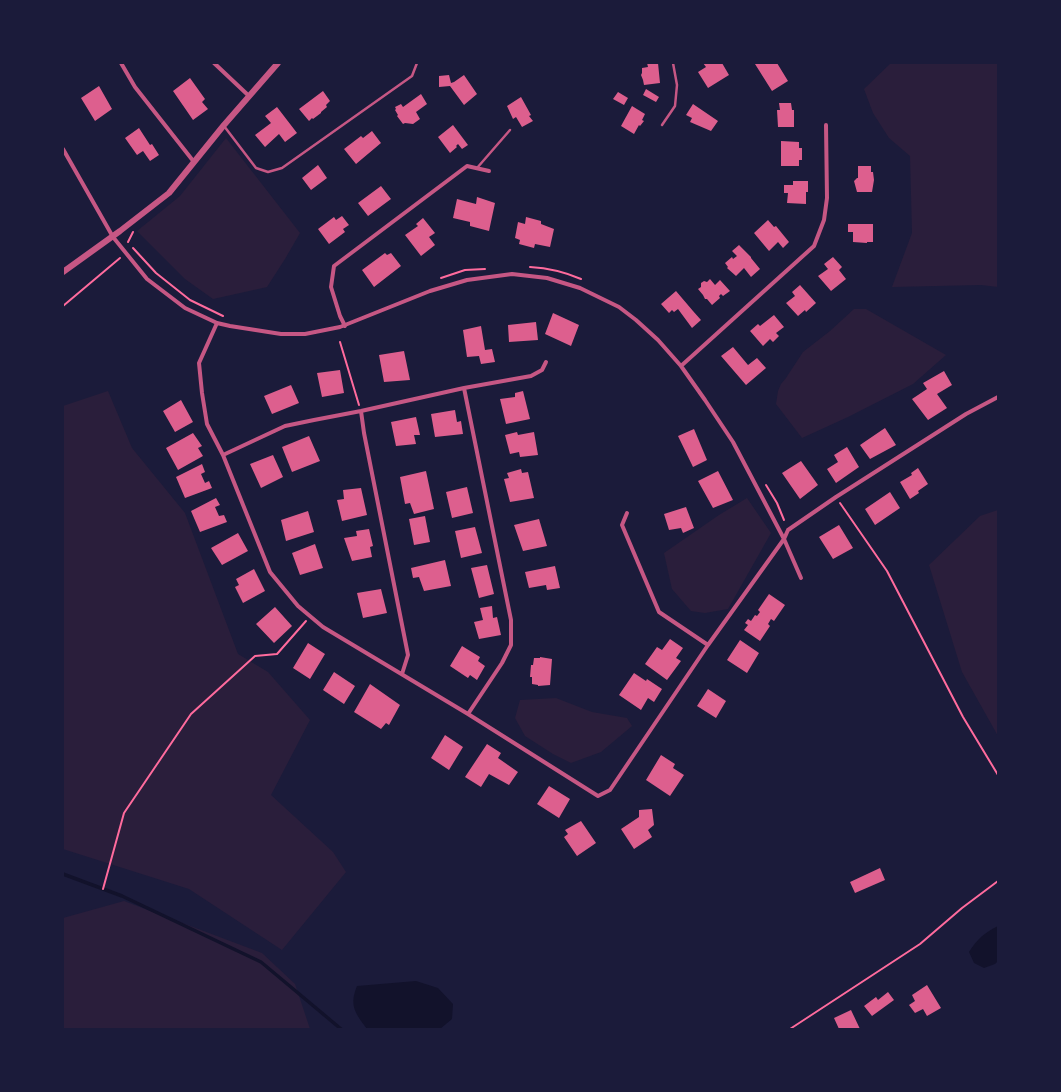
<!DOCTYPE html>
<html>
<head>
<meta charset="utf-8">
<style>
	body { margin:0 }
	#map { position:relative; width:1061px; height:1092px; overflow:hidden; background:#1b1b3a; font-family:"DejaVu Sans",sans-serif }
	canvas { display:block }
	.frame { position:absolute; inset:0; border:64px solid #1b1b3a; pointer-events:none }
</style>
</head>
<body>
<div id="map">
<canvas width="1061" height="1092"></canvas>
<div class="frame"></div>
</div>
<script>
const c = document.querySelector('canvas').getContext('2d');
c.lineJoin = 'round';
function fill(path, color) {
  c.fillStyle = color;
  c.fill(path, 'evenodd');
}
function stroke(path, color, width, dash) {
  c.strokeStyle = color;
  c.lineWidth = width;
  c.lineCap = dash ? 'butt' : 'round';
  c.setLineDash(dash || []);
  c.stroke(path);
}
const green = new Path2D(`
	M891 63H998V287L981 285 892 287 912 233 910 156 889 138 873 113 864 89Z
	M226 138 300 233 285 259 267 287 213 299 185 279 137 231 180 196Z
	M854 309H866L946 355 913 384 848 417 802 438 776 404 778 391 781 384 786 378 803 352 830 331Z
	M108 391 132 448 185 513 238 654 268 672 310 720 271 795 333 852 346 872 282 950 189 889 63 849V406Z
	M747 498 771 533 728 609 705 613 691 611 672 589 664 553 719 515Z
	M998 510V736L962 672 929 565 980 516Z
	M556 698 592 712 627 718 632 726 601 752 571 763 553 754 525 736 515 718 520 700Z
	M124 901 262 953 295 984 310 1029H63V918Z`);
const water = new Path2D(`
	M998 926V961L995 964 984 968 974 963 969 952C977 939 984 933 998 926Z
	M416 981 438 988 453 1004 452 1019 440 1029H367C355 1013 349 1005 357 986Z`);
const stream = new Path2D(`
	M63 874 122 896 261 962 341 1029`);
const building = new Path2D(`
	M647 63H658L660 83 644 85 643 80 641 75 642 73V68L648 67Z
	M703 63H722L729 75 708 88 698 72 706 67Z
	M757 63H777L788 81 772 91 755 64Z
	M449 75 451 83 454 82 464 75 477 94 464 105 450 86 439 87V76Z
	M190 78 205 99 202 102 208 109 193 120 173 91Z
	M99 86 112 109 95 121 81 98Z
	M646 89 659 97 656 102 643 95Z
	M323 91 330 101 326 105 327 107 321 112V113L313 119 312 118 309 121 299 109Z
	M618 92 628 98 624 105 613 99Z
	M421 94 427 104 416 112 420 119 413 124 405 123 403 124 397 116 398 115 395 110 396 109 395 107 401 104 403 107Z
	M521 97 531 115 529 116 533 121 522 127 516 117 513 119 507 106Z
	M779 103H791L792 110H794V127H778L777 110H780Z
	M693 104 718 121 711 131 690 122 692 118 686 115Z
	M632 106 645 114 642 120 644 121 640 126 639 125 634 134 621 126Z
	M277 107 297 133 285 142 279 134 265 147 255 135 271 123 265 116Z
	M453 125 468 145 462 149 458 144 456 146 457 147 450 153 438 137Z
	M139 128 150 145 152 144 159 155 150 161 143 151 137 155 125 138Z
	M372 131 381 143 356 164 344 149 361 136 363 138Z
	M781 141 799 142V148H802V160H799V166H781Z
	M318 165 327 178 311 190 302 178Z
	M858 166H871V172H873L874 180 872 192H857L854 181 857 178H858Z
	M793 181H808V192H806V204L787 203 788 193H784V185H793Z
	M381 186 391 199 368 216 358 203Z
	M477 197 495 203 489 231 470 226V222L453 218 457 199 476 204Z
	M342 216 349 225 343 229 345 232 329 244 318 229 334 217 336 220Z
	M526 217 541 221V224L554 229 550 247 535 244 534 248 519 244 520 240 515 238 518 222 525 224Z
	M423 218 435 233 429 237 435 245 421 256 405 235 418 226 416 224Z
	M768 220 774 227 776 226 789 242 783 248 778 242 769 251 754 233Z
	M848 224H873V242H867V243L853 242V232H848Z
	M739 245 751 257V258L760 269 751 277 744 268 736 276 727 268 728 267 725 263 732 257 733 259 737 256 732 251Z
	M385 253 387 255 391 253 401 266 374 287 362 270Z
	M833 257 842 267 839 270 846 279 831 291 818 276 828 269 824 264Z
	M710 279 715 285 720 280 730 291 723 296 721 294 719 296 720 298 712 305 707 299H705L703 295 698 289 701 287V283L704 281 707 282Z
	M800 285 816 303 806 312 805 310 798 316 786 303 795 296 792 292Z
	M676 291 693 311 701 320 692 328 678 309 674 312 672 310 669 313 661 304Z
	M553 313 579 325 571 346 545 334Z
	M774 315 784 327 776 333 779 336 773 342 770 339 763 346 750 331 758 324 760 326Z
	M536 322 538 340 509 342 508 325Z
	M481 326 485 350 492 349 495 362 481 364 479 356 467 357 463 330Z
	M733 347 748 365 757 358 766 368 746 385 721 356Z
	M404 351 410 380 384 382 379 355Z
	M340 370 344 393 322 397 317 373Z
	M944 371 952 385 937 394 947 408 928 420 912 399 927 389 923 383Z
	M291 385 299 403 272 414 264 396Z
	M523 391 530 419 506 424 500 399 515 397V393Z
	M181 400 193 422 175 432 163 411Z
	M455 410 457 422 461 421 463 434 435 437 431 414Z
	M416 417 420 435H414L416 444 396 446 391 422Z
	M885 428 896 445 870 459 860 445Z
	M694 429 707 460 693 467 678 436Z
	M517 432 518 435 534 432 538 455 520 457 519 452 510 454 505 435Z
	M193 433 202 446 198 448 203 456 178 470 166 448Z
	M309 436 320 461 292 472 282 447Z
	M847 447 859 467 836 483 827 469 838 462 834 455Z
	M273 455 283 477 261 488 250 464Z
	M801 461 818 485 800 499 782 473Z
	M202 464 205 472 201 474 205 483 209 481 212 488 185 498 176 477Z
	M918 468 928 484 918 491 919 493 910 499 900 482 912 475 911 473Z
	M521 469 522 473 528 472 534 498 510 502 504 479 509 478 507 473Z
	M426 471 434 509 414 514 410 503 405 504 400 477Z
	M718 471 733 500 713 508 698 481Z
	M467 487 473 513 452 518 446 492Z
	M361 488 367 515 342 521 337 500 344 499 343 490Z
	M890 492 900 508 875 525 865 509Z
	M216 498 220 505 215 507 219 516 224 515 227 522 200 532 191 511Z
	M686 507 694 528 683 533 681 528 669 530 664 514Z
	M308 511 314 532 286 541 281 520Z
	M425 516 430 542 414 545 409 519Z
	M539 519 547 546 523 551 514 525Z
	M839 525 853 548 833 559 819 537Z
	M475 527 482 553 461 558 455 531Z
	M369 529 373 546 370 547 372 557 352 561 344 538 357 536 356 531Z
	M238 533 248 551 222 565 211 548Z
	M315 544 323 568 300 575 292 553Z
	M445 560 451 586 424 591 419 577 413 578 411 568Z
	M487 565 494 594 479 598 471 568Z
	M555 566 560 588 547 590 546 585 529 588 525 572Z
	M254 569 265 591 243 603 235 587 239 585 236 579Z
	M381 589 387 613 363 618 357 593Z
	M769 594 785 605 774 621 771 619 768 624 770 626 760 641 744 630 748 625 745 623 748 619 751 621 755 615 757 616 760 612 758 610Z
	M492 606 493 618 497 617 501 635 479 639 474 622 483 620 480 608Z
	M275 607 292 626 274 643 256 624Z
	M670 639 683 648 676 658 681 661 667 680 645 664 657 647 662 650Z
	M740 640 759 653 747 673 727 660Z
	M308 643 325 654 310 679 293 668Z
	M462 646 480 657 478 661 485 666 477 680 470 675 468 678 450 666Z
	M540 657 552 659 550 685 538 686V685L532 684V677H530L531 665H533L534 658H540Z
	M334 672 355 686 344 704 323 690Z
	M634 673 646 681 647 679 662 689 654 702 648 698 641 710 619 695Z
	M370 684 400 705 389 725 386 723 381 729 354 712Z
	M708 689 726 701 716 718 697 706Z
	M445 735 463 747 449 770 431 758Z
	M487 744 501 753 498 758 518 772 509 785 489 774 481 787 465 777Z
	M661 755 675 764 673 768 684 775 670 796 646 780Z
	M549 786 570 799 559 818 537 804Z
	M652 809 654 825 648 830 652 837 634 849 621 829 639 817V810Z
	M581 821 596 843 577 856 564 837 568 834 565 830Z
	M880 868 885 880 855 893 850 882Z
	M927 985 941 1008 927 1016 923 1009 915 1013 909 1005 915 1001 912 995Z
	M888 992 894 1000 872 1016 864 1006 876 997 878 1000Z
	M851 1010 860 1029H839L834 1018Z`);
const path = new Path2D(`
	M128 242 133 232
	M133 248 156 273 190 300 223 316
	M530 267C547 268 565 272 581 279
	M441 278 465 270 485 269
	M63 306 120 258
	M340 342 359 405
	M766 485 777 503 784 520
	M840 503 887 571 963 717 998 775
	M103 889 124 813 191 714 255 656 277 654 306 621
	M790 1029 920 944 962 908 998 881`);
const service = new Path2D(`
	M662 125 675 106 677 85 673 63
	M224 126 256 168 268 172 282 168 412 76 417 63
	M477 168 510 130`);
const minor = new Path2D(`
	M121 63 135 87 194 162
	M214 63 249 96
	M63 149 113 237 147 279 185 308 217 323 230 326 281 334H305L340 327 430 291 467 280 512 274 547 278 580 288 619 307 636 320 658 340 681 366 705 400 733 442 784 539 801 578
	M217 323 199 363 202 393 207 424 223 455 270 572 298 606 323 627 468 714 598 796 610 790 708 645 784 539 788 530 836 497 966 414 998 397
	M345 326 340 316 331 287 334 266 467 166 489 171
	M681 366 814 246 824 220 827 198 826 125
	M464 388 511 620V645L502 663 468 714
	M361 411 364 433 408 655 402 674
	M223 455 285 426 314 420 361 411 464 388 531 376 542 370 546 362
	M627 513 622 525 659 612 708 645`);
const tertiary = new Path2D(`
	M63 272 120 231 169 193 224 125 278 63`);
fill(green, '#2a1e3b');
fill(water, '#12122b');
stroke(stream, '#12122b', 3.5);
fill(building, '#dd5f8e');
stroke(path, '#ff6b9d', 2);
stroke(service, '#c65784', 2.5);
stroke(minor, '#c65784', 4);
stroke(tertiary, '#c65784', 6);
</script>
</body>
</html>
